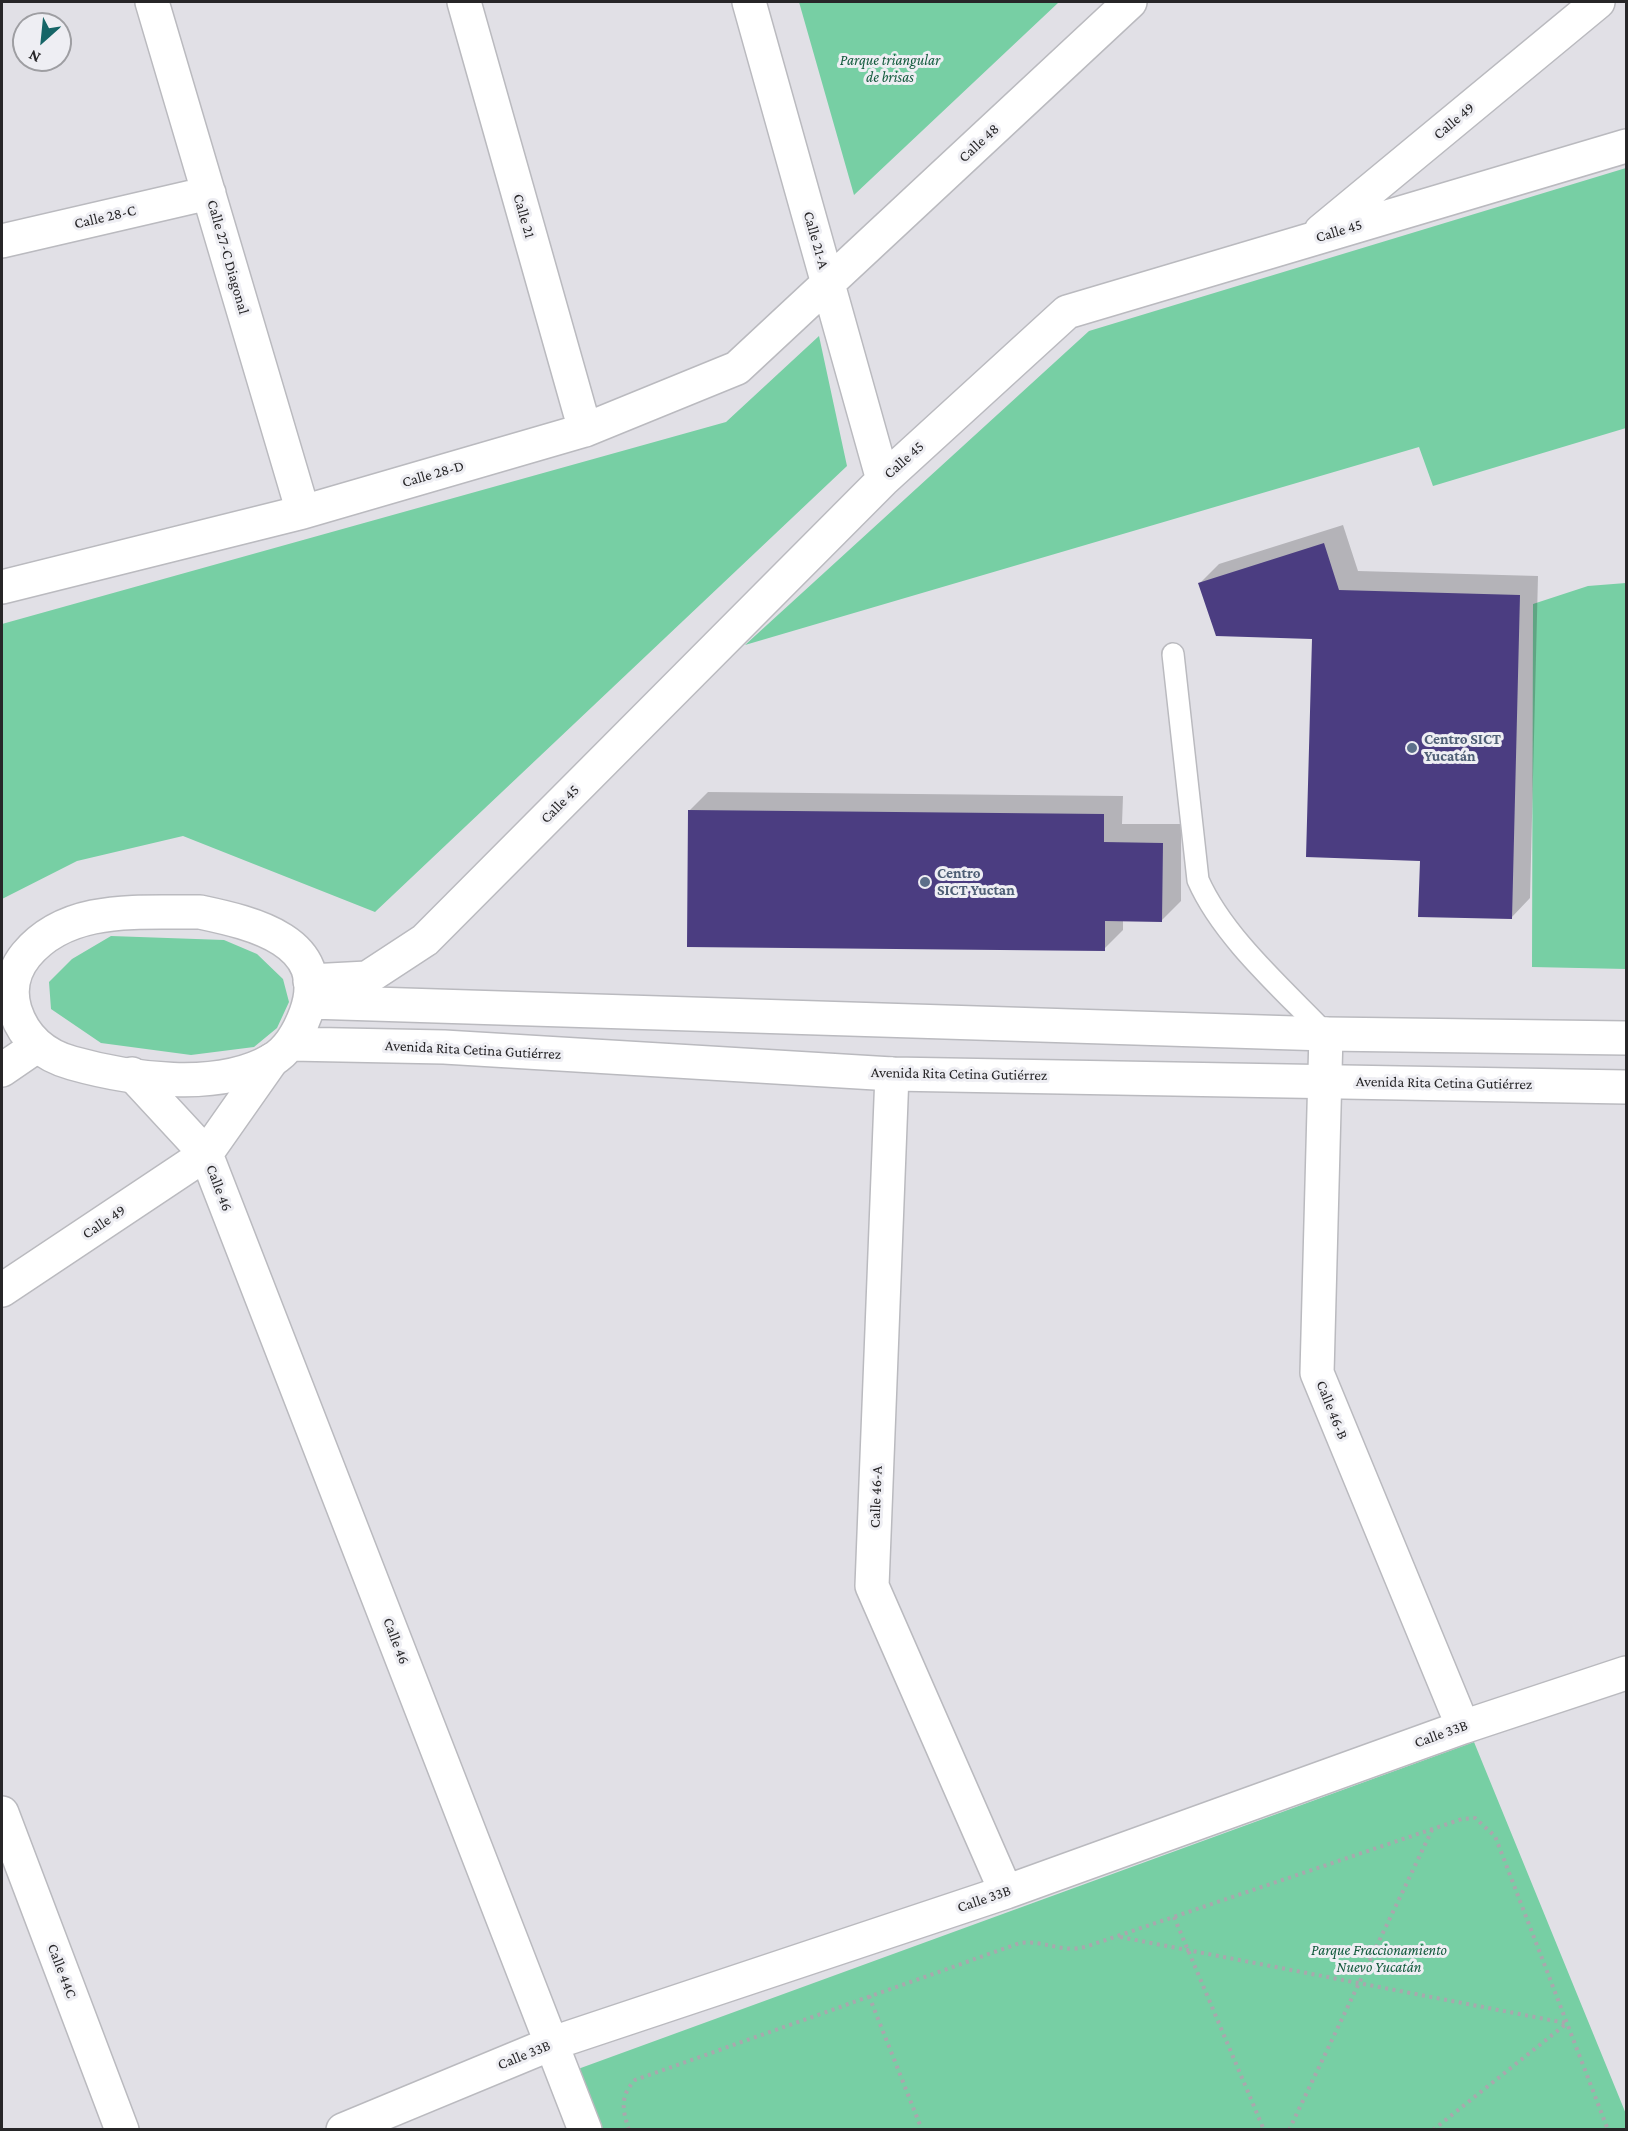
<!DOCTYPE html>
<html>
<head>
<meta charset="utf-8">
<style>
	body { margin:0 }
	#map { position:relative; width:1628px; height:2131px; overflow:hidden; background:#e1e0e6; font-family:"Crimson Pro",serif }
	canvas { display:block }
	.frame { position:absolute; inset:0; border:3px solid #272628; pointer-events:none }
	.north { position:absolute; left:12px; top:12px; width:60px; height:60px; box-sizing:border-box; background:#eeeef3; border:2px solid #9e9ea2; border-radius:50%; rotate:207deg; font-size:16px; font-weight:700; line-height:24px; text-align:center; color:#272628 }
	.north::after { content:''; display:block; margin:auto; width:21px; height:27px; background:#166567; clip-path:polygon(50% 0,100% 100%,50% 72%,0 100%) }
</style>
</head>
<body>
<div id="map">
<canvas width="1628" height="2131"></canvas>
<div class="frame"></div>
<div class="north">N</div>
</div>
<script>
const c = document.querySelector('canvas').getContext('2d');
c.lineJoin = 'round';
function fill(path, color) {
  c.fillStyle = color;
  c.fill(path, 'evenodd');
}
function stroke(path, color, width, dash) {
  c.strokeStyle = color;
  c.lineWidth = width;
  c.lineCap = dash ? 'butt' : 'round';
  c.setLineDash(dash || []);
  c.stroke(path);
}
function label(font, color, halo, rows, align = 'center') {
  c.font = font + ' "Crimson Pro",serif';
  c.lineWidth = 6;
  c.setLineDash([]);
  c.textBaseline = 'middle';
  c.strokeStyle = halo;
  c.fillStyle = color;
  for (const [text, x, y, turn = 0] of rows) {
    c.save();
    c.translate(x, y);
    c.rotate((+turn || 0) * Math.PI / 180);
    c.textAlign = isNaN(turn) ? turn : align;
    if (halo) c.strokeText(text, 0, 0);
    c.fillText(text, 0, 0);
    c.restore();
  }
}
const green = new Path2D(`
	M799 2H1059L854 195Z
	M1626 168V428L1433 486 1419 447 745 645 1089 331Z
	M819 336 847 466 375 912 183 836 77 861 2 899V624L726 422Z
	M1626 583V969L1532 967 1533 604 1588 586Z
	M111 936 224 940 257 954 283 979 289 1002 277 1028 254 1047 191 1055 101 1043 51 1009 49 982 72 959Z
	M1474 1742 1626 2114V2129H601L578 2069Z`);
const shadow = new Path2D(`
	M1343 525 1358 571 1538 576 1530 898 1511 918 1421 859 1313 637 1200 583 1219 564Z
	M708 792 1123 796 1122 824H1181V901L1162 920H1123V930L1104 949 689 811Z`);
const building = new Path2D(`
	M1324 543 1339 590 1520 595 1512 919 1418 917 1420 861 1306 857 1312 639 1216 636 1198 583Z
	M688 810 1104 814V842L1163 843 1162 922 1105 921V951L687 947Z`);
const path = new Path2D(`
	M1174 1917 1264 2130
	M1120 1937 1566 2023
	M869 1996 922 2130
	M629 2130C622 2109 620 2096 635 2080L1020 1943C1045 1940 1061 1953 1085 1947L1462 1819 1475 1818 1495 1836 1608 2130
	M1289 2130 1432 1830
	M1433 2130 1566 2024`);
const lane = new Path2D(`
	M1173 654 1198 880C1223 937 1283 989 1326 1034`);
const street = new Path2D(`
	M152 2 303 512
	M464 2 585 430
	M749 2 883 480
	M1321 231 1598 2
	M2 241 209 193
	M2 587 303 512 585 430 737 368 1130 2
	M310 981 367 978 425 940 883 480 1067 312 1626 146
	M1326 1034 1317 1373 1463 1727
	M2 1070 37 1046
	M132 1074 206 1154 585 2130
	M892 1074 872 1586 1006 1892
	M2 1290 206 1154 272 1060
	M2 1813 122 2130
	M343 2130 553 2043 1006 1892 1463 1727 1626 1673`);
const secondary = new Path2D(`
	M200 912C252 923 332 941 306 1013 299 1032 289 1050 272 1060 218 1092 129 1079 72 1063 43 1055 24 1038 15 1010 9 990 13 971 26 955 68 904 140 913 200 912Z
	M310 1002 1326 1034 1626 1038
	M291 1044 444 1047 892 1074 1626 1087`);
const markers = [
	[1412,748,6,"#5c6f8a"],
	[925,882,6,"#5c6f8a"]
];
const parkNames = [
	["Parque triangular",890,60],
	["de brisas",890,77],
	["Parque Fraccionamiento",1379,1950],
	["Nuevo Yucatán",1379,1967]
];
const streetNames = [
	["Calle 49",1454,121,-40],
	["Calle 48",979,143,-43],
	["Calle 21",524,216,74],
	["Calle 28-C",105,217,-13],
	["Calle 45",1339,231,-17],
	["Calle 21-A",816,240,74],
	["Calle 27-C Diagonal",228,257,74],
	["Calle 45",904,460,-42],
	["Calle 28-D",433,474,-16],
	["Calle 45",560,804,-45],
	["Avenida Rita Cetina Gutiérrez",473,1050,3],
	["Avenida Rita Cetina Gutiérrez",959,1074,1],
	["Avenida Rita Cetina Gutiérrez",1444,1083,1],
	["Calle 46",219,1188,69],
	["Calle 49",104,1222,-34],
	["Calle 46-B",1332,1410,68],
	["Calle 46-A",876,1497,-88],
	["Calle 46",396,1641,69],
	["Calle 33B",1441,1734,-20],
	["Calle 33B",984,1899,-19],
	["Calle 44C",62,1971,69],
	["Calle 33B",524,2055,-22]
];
const serviceNames = [
	["Centro SICT",1424,739],
	["Yucatán",1424,756],
	["Centro",937,873],
	["SICT Yuctan",937,890]
];
fill(green, '#77cfa4');
fill(shadow, '#0003');
fill(building, '#4b3d81');
stroke(lane, '#bababf', 24);
stroke(street, '#bababf', 36);
stroke(secondary, '#bababf', 36);
stroke(path, '#a9a8ad', 4, [3, 4.5]);
stroke(lane, '#fff', 21);
stroke(street, '#fff', 33);
stroke(secondary, '#fff', 33);
for (const [x, y, r, color] of markers) {
  const dot = new Path2D();
  dot.arc(x, y, r, 0, 2 * Math.PI);
  c.fillStyle = color;
  c.fill(dot);
  stroke(dot, '#eeeef3', 2);
}
label('italic 15px', '#135a3d', '#eeeef3', parkNames);
label('15px', '#272628', '#eeeef3', streetNames);
label('bold 15px', '#4e5e75', '#eeeef3', serviceNames, 'left');
</script>
</body>
</html>
